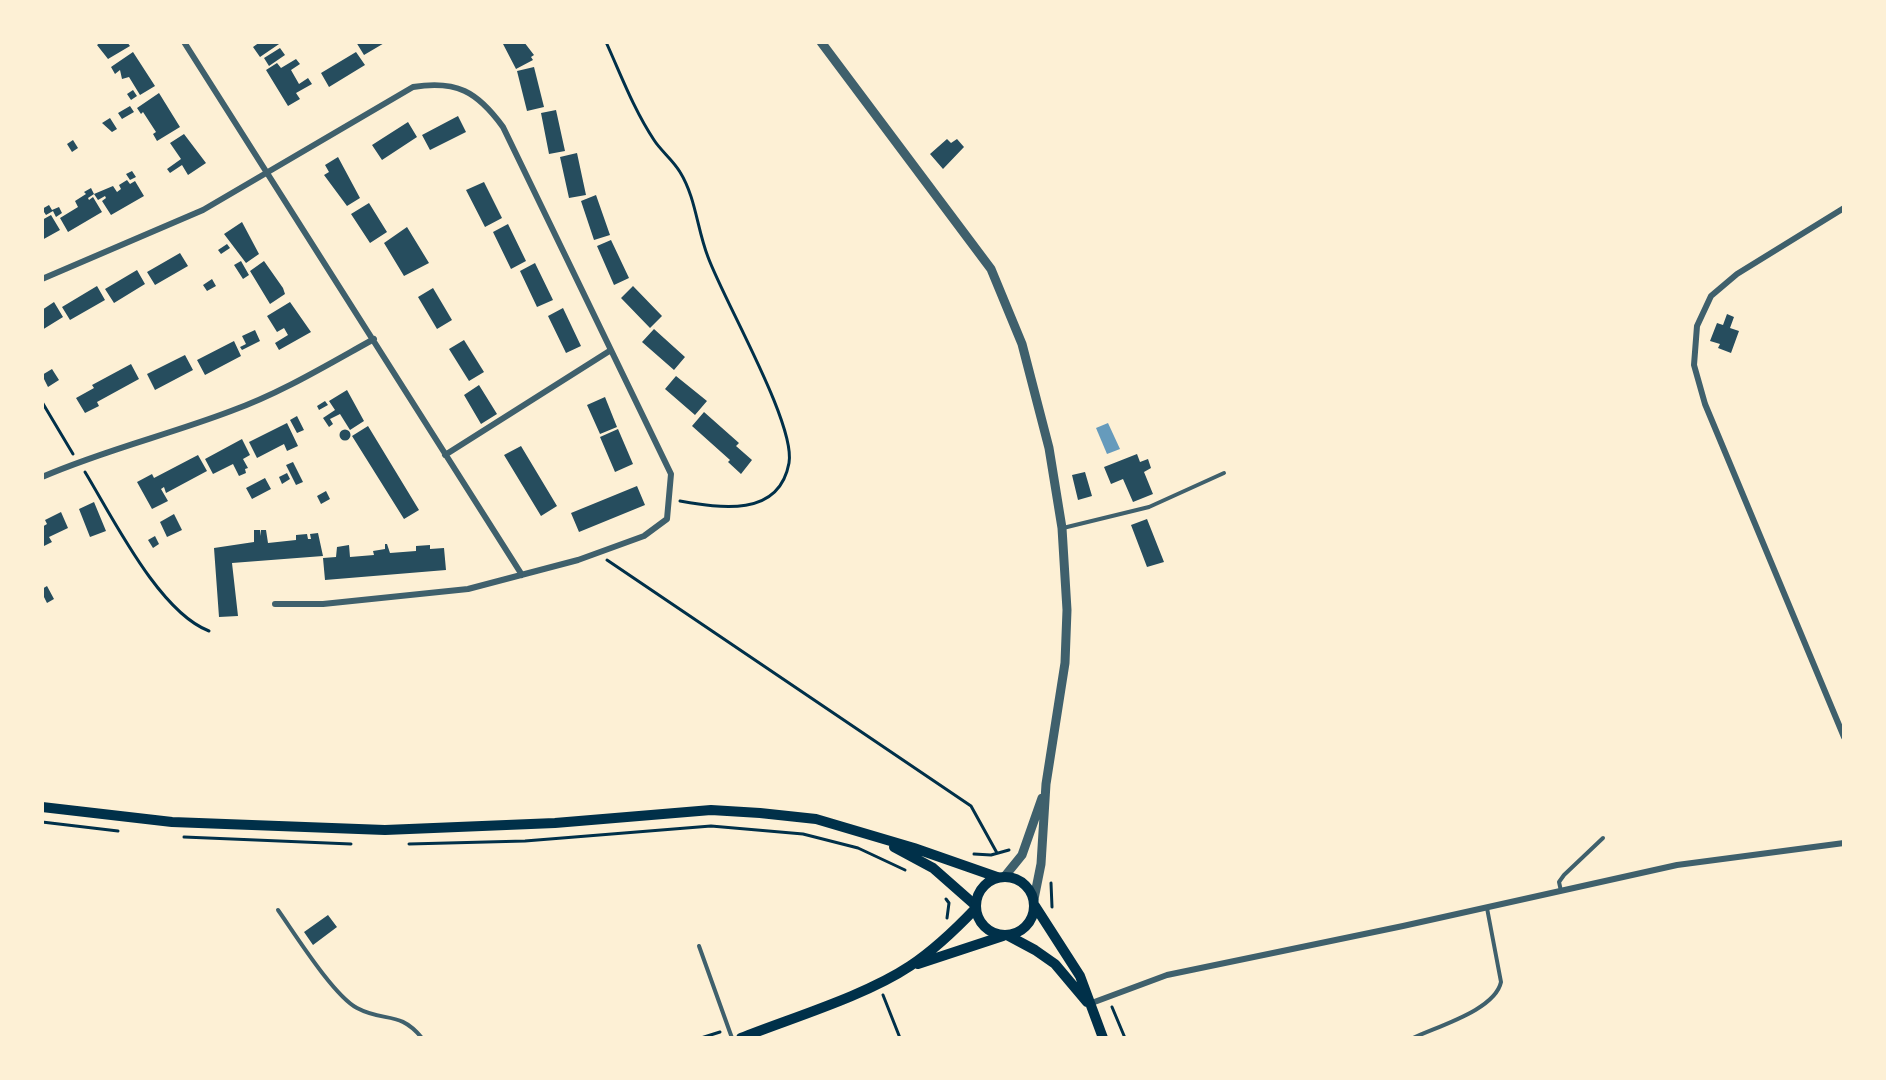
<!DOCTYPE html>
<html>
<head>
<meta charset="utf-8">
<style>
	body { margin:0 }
	#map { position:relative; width:1886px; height:1080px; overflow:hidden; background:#fdf0d5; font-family:Montserrat,sans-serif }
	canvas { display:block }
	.frame { position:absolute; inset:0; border:44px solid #fdf0d5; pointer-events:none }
</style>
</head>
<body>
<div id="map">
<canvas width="1886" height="1080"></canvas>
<div class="frame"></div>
</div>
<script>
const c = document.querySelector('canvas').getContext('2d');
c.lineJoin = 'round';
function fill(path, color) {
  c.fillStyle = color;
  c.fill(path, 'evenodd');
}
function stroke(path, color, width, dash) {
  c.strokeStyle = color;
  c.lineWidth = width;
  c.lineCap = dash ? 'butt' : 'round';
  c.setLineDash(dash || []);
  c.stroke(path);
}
const water = new Path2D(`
	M1108 423 1120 449 1107 454 1096 428Z`);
const building = new Path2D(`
	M101 42H127L130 46 108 59 97 45Z
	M260 42H282L260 57 253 47Z
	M356 42H386L364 55Z
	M502 42H524L534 55 531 57 533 60 516 69Z
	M280 48 285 55 269 66 264 58Z
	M133 52 155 86 140 95 129 77 122 79 120 70 115 74 111 67Z
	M356 52 365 65 329 87 321 73Z
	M296 59 300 64 291 70 299 84 308 78 312 84 296 93 300 99 288 106 266 70 277 63 281 68Z
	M534 67 544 107 527 111 517 71Z
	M133 90 137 96 131 100 127 94Z
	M159 93 180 127 157 141 153 134 156 132 143 112 141 114 137 108Z
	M130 106 134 112 122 119 118 113Z
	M556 110 565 151 549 154 541 113Z
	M458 116 466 132 430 150 422 135Z
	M110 118 117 129 112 132 102 123Z
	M408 122 417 137 382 160 372 145Z
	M184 134 206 163 188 175 182 165 170 173 167 169 181 159 170 143Z
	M947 139 951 143 957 139 964 147 943 169 930 154Z
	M73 140 78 148 72 152 67 144Z
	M577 153 586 195 569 198 560 157Z
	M338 157 360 198 347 206 324 175 329 172 325 165Z
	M132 171 136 177 130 180 126 174Z
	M127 180 130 184 135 181 144 196 111 215 102 201 106 198 105 196 98 200 94 194 88 198 89 200 93 197 102 212 68 232 60 218 78 207 75 201 86 194 84 192 91 188 94 194 113 186 117 192 121 189 119 185Z
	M484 182 502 218 485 227 466 190Z
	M596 195 610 235 594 240 581 201Z
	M369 203 387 232 370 243 351 214Z
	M49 205 52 210 59 207 62 213 56 217 53 211 46 215 42 209Z
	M51 215 60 230 42 240V220Z
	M242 222 259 254 246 263 224 234Z
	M508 224 526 261 511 269 493 232Z
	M407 227 429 263 404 276 384 243Z
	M611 240 629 278 614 285 597 246Z
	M227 244 230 248 221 254 218 250Z
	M180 253 188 266 155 285 147 272Z
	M241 261 249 275 243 279 234 265Z
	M264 261 283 288 285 294 270 304 250 271Z
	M535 263 553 300 537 307 520 271Z
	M137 270 145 284 114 303 105 289Z
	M212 279 216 286 207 291 203 285Z
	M97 286 105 300 70 320 62 307Z
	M633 286 662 316 650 328 621 298Z
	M433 288 452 320 437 329 418 297Z
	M54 302 63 317 42 330V310Z
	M290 302 311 332 279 350 275 343 288 335 284 328 277 332 267 316Z
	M563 308 581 346 566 353 548 316Z
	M1727 314 1734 317 1730 328 1739 331 1731 353 1718 348 1720 344 1710 341 1717 323 1723 325Z
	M654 329 685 357 674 370 642 342Z
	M255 330 260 341 242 350 240 347 246 344 242 336Z
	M464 340 484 372 469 381 449 349Z
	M234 341 241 356 205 375 197 360Z
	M185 355 193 370 155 390 147 374Z
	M131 364 139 379 97 402 99 406 85 413 76 398 94 388 92 385Z
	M52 369 59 380 48 387 42 375Z
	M676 376 707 401 695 415 665 389Z
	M479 385 497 414 481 424 464 395Z
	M347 390 364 421 350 430 340 414 330 419 333 424 329 427 323 418 335 410 329 401Z
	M605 397 617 427 600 434 587 405Z
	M325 401 328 405 319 410 317 406Z
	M704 412 739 443 736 446 752 460 741 474 728 462 730 460 692 426Z
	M297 416 304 430 297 433 290 420Z
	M287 423 298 446 287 451 284 444 257 458 249 442Z
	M368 426 419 510 404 519 352 436Z
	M618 429 633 464 615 472 600 437Z
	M339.5 435a5.5 5.5 0 1 1 11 0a5.5 5.5 0 1 1-11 0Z
	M242 439 250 455 243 459 248 468 245 469 246 473 239 476 233 464 213 474 205 459Z
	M521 446 557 506 541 516 504 455Z
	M1137 454 1140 462 1148 459 1151 468 1144 472 1153 494 1133 502 1123 479 1111 484 1104 467Z
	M198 455 207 471 166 493 164 487 161 489 168 501 152 509 137 482 152 474 154 478Z
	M293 462 303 482 296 485 286 465Z
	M1085 472 1092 496 1078 500 1072 475Z
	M287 473 290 479 282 484 279 477Z
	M265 478 271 489 252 499 246 488Z
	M637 486 645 505 579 532 571 513Z
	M326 491 330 499 321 504 317 496Z
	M94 502 106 531 90 537 79 509Z
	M61 512 68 528 49 537 52 542 42 547V527L47 524 45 520Z
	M174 514 182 530 167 537 160 522Z
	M1147 519 1164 562 1147 567 1131 525Z
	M254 530H260L261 536V530H266L268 543 296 540V535L307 534 308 539H311L310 534 318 533 323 556 232 563 238 616 219 617 214 548 254 542Z
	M155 536 159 544 153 548 148 540Z
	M385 544H387L390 553 416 551V546L430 545V549L444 548 446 570 325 580 323 558 336 557 337 547 349 545 350 557 374 555 373 551 385 549Z
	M47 586 54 599 47 603 42 593V589Z
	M328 915 337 927 313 945 304 932Z`);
const path = new Path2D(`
	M606 42C621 75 634 110 654 140 661 151 673 160 680 172 696 198 697 229 708 257 724 301 796 424 789 463 779 518 720 508 680 501
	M42 402 73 454
	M85 472C113 518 159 612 209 631
	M607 560 971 806 997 853
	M42 822 118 831
	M184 837 351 844
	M409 844 525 841 711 826 803 834 858 848 905 870
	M974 854 991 855 1009 850
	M1051 883 1052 907
	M946 899 949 903 947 918
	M883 995 900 1038
	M1112 1007 1125 1038
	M701 1038 720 1032`);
const service = new Path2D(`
	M1063 528 1149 507 1224 473
	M1561 891 1559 882 1564 875 1603 838
	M278 910C295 934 333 995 357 1008 385 1023 399 1010 422 1038
	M699 946 732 1038
	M1413 1038C1438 1026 1495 1010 1501 982L1487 908`);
const minor = new Path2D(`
	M184 42 522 575
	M1844 208 1737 274 1711 296 1697 326 1694 365 1705 404 1844 737
	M42 279 203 210 413 87C456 80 477 91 503 127L671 474 667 519 644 536 578 560 468 589 323 604H275
	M445 455 611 350
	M42 477C104 450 168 435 231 411 281 393 327 365 374 339
	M1089 1004 1167 975 1403 926 1677 865 1844 843`);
const tertiary = new Path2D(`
	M821 42 991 269 1022 344 1049 448 1062 528 1067 610 1065 663 1046 784 1041 864 1034 899
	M1005 876 1022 855 1042 798`);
const secondary = new Path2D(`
	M42 807 172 822 385 830 555 823 711 810 760 813 816 819 914 848 997 877
	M894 847 933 868 975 905`);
const primary = new Path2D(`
	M976 906a29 29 0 1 1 58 0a29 29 0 1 1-58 0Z
	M1035 906 1080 976 1103 1038
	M1007 935 1035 950 1055 964 1087 1002
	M918 964 1003 936
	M741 1038C791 1018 865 996 910 966 934 950 955 930 975 909`);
fill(water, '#669bbc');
fill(building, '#264d5e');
stroke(path, '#003049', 3);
stroke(service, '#3f606c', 4);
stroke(minor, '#3f606c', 6);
stroke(tertiary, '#3f606c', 9);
stroke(secondary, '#003049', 10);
stroke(primary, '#003049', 10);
</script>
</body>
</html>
